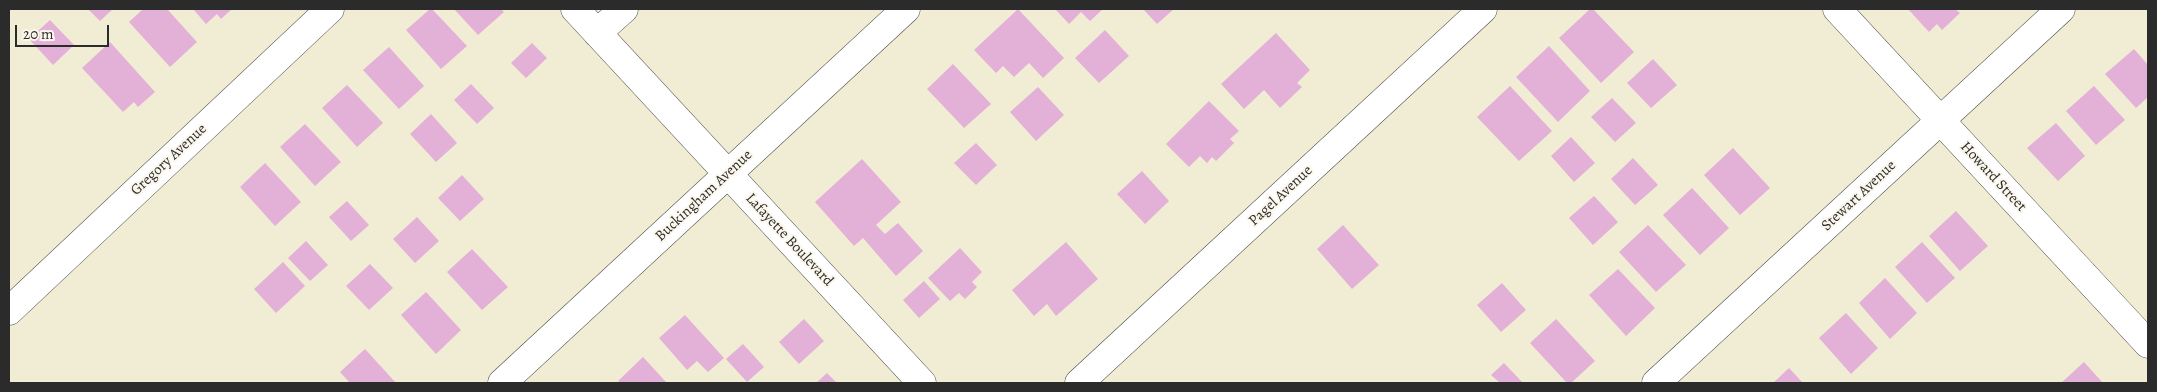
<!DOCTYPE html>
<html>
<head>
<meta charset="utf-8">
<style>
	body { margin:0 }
	#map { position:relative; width:2157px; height:392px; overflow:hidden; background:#f1ecd4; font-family:Alegreya,serif }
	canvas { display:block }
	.frame { position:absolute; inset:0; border:10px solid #2b2b2b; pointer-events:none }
	.scale { position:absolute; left:15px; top:25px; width:94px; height:22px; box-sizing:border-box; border:2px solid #2b2b2b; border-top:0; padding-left:6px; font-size:15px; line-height:18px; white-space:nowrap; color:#2b2b2b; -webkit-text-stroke:4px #fbf7ec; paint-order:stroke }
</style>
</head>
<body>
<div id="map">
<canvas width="2157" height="392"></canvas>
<div class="frame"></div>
<div class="scale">20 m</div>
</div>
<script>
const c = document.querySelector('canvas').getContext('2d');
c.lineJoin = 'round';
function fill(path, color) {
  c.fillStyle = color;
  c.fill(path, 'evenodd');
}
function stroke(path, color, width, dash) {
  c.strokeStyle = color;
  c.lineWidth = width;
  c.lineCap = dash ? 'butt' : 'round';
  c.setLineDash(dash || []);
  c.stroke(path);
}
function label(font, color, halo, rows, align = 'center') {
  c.font = font + ' Alegreya,serif';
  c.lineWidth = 4;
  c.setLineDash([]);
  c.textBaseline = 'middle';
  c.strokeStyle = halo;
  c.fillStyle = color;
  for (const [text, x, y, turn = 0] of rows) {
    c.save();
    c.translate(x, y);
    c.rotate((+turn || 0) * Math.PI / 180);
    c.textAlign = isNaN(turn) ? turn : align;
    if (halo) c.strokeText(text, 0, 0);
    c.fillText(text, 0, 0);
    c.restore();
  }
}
const building = new Path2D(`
	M88 9H113L100 21Z
	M143 9H167L197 42 170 67 129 22Z
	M193 9H232L221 19 217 14 206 24Z
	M430 9H432L467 46 441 69 406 30Z
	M454 9H501L504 12 478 35Z
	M1018 9 1064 58 1043 78 1029 63 1014 77 1003 66 996 73 974 50Z
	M1055 9H1103L1090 21 1081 12 1069 24Z
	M1143 9H1174L1157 24Z
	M1590 9H1593L1634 52 1601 83 1559 38Z
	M1908 9H1955L1960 13 1942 30 1937 24 1929 32Z
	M50 20 74 45 53 65 29 39Z
	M1105 30 1129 56 1099 83 1075 58Z
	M1276 33 1310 70 1297 83 1302 87 1280 108 1264 90 1244 109 1221 84Z
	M110 42 155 92 138 107 134 102 123 112 82 68Z
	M532 43 547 58 526 78 511 63Z
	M1549 46 1590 91 1558 122 1516 77Z
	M389 47 424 86 399 109 363 70Z
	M2134 49 2148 65V97L2136 108 2105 74Z
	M1653 59 1677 85 1651 108 1627 83Z
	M953 64 991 104 964 128 927 89Z
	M471 84 494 108 477 124 454 100Z
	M347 85 383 123 357 147 322 108Z
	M1510 86 1552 131 1519 161 1477 117Z
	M2094 86 2125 120 2096 145 2066 111Z
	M1038 87 1064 115 1036 141 1010 112Z
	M1612 98 1636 123 1615 142 1591 117Z
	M1209 101 1239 131 1230 139 1234 143 1216 161 1212 157 1207 163 1200 156 1189 167 1166 144Z
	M431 114 457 143 436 162 410 134Z
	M2056 123 2085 156 2058 181 2027 148Z
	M305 124 341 162 315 186 280 147Z
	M1571 137 1595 163 1574 182 1551 156Z
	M976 143 997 165 976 185 954 163Z
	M1733 148 1770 188 1740 215 1704 175Z
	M1633 158 1658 185 1635 205 1611 179Z
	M862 159 901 202 876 225 885 234 898 223 923 251 896 276 863 238 854 246 815 202Z
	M265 163 301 202 275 226 240 187Z
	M1142 171 1169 201 1145 224 1117 194Z
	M462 175 484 199 460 221 438 198Z
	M1692 188 1729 228 1700 255 1663 215Z
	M1594 196 1618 222 1593 245 1569 218Z
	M347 201 369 225 351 241 329 217Z
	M1956 211 1988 246 1960 271 1929 236Z
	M417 217 439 241 415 263 393 239Z
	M1343 225 1379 265 1352 289 1317 249Z
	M1648 225 1686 265 1656 292 1619 252Z
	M306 241 328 265 310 281 288 258Z
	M1066 242 1098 279 1056 316 1047 304 1034 316 1012 290Z
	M1922 242 1955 278 1927 303 1895 267Z
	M960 248 982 272 972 282 977 287 965 299 959 293 950 301 928 278Z
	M472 249 508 287 482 310 447 272Z
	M283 262 305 286 276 313 254 289Z
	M370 264 393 288 369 310 346 286Z
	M1618 269 1655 308 1626 336 1589 295Z
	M1885 278 1917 313 1890 339 1859 303Z
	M924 281 940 299 919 318 903 300Z
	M1502 283 1526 310 1501 332 1477 305Z
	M426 292 461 330 436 354 401 315Z
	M1846 313 1878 348 1851 374 1819 338Z
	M685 315 724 358 708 372 697 361 687 370 659 338Z
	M804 319 824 341 799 364 779 342Z
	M1556 319 1595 361 1571 383H1567L1530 343Z
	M743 344 764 367 747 382 726 359Z
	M365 349 396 383H350L340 372Z
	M643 357 667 383H621L618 381Z
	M2084 362 2103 383H2061Z
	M1504 363 1523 383H1500L1491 375Z
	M1789 368 1803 383H1773Z
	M827 373 837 383H816Z`);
const minor = new Path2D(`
	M575 9 922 383
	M1837 9 2148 344
	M597 33 624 9
	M9 311 330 9
	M502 383 906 9
	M1079 383 1483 9
	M1656 383 2061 9`);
const streetNames = [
	["Gregory Avenue",169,160,-43],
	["Howard Street",1993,177,47],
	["Buckingham Avenue",704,196,-43],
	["Pagel Avenue",1281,196,-43],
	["Stewart Avenue",1859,196,-43],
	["Lafayette Boulevard",789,240,47]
];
fill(building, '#e3b1d7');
stroke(minor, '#494844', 29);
stroke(minor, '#fff', 28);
label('15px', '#2b2b2b', '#fbf7ec', streetNames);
</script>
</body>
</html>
